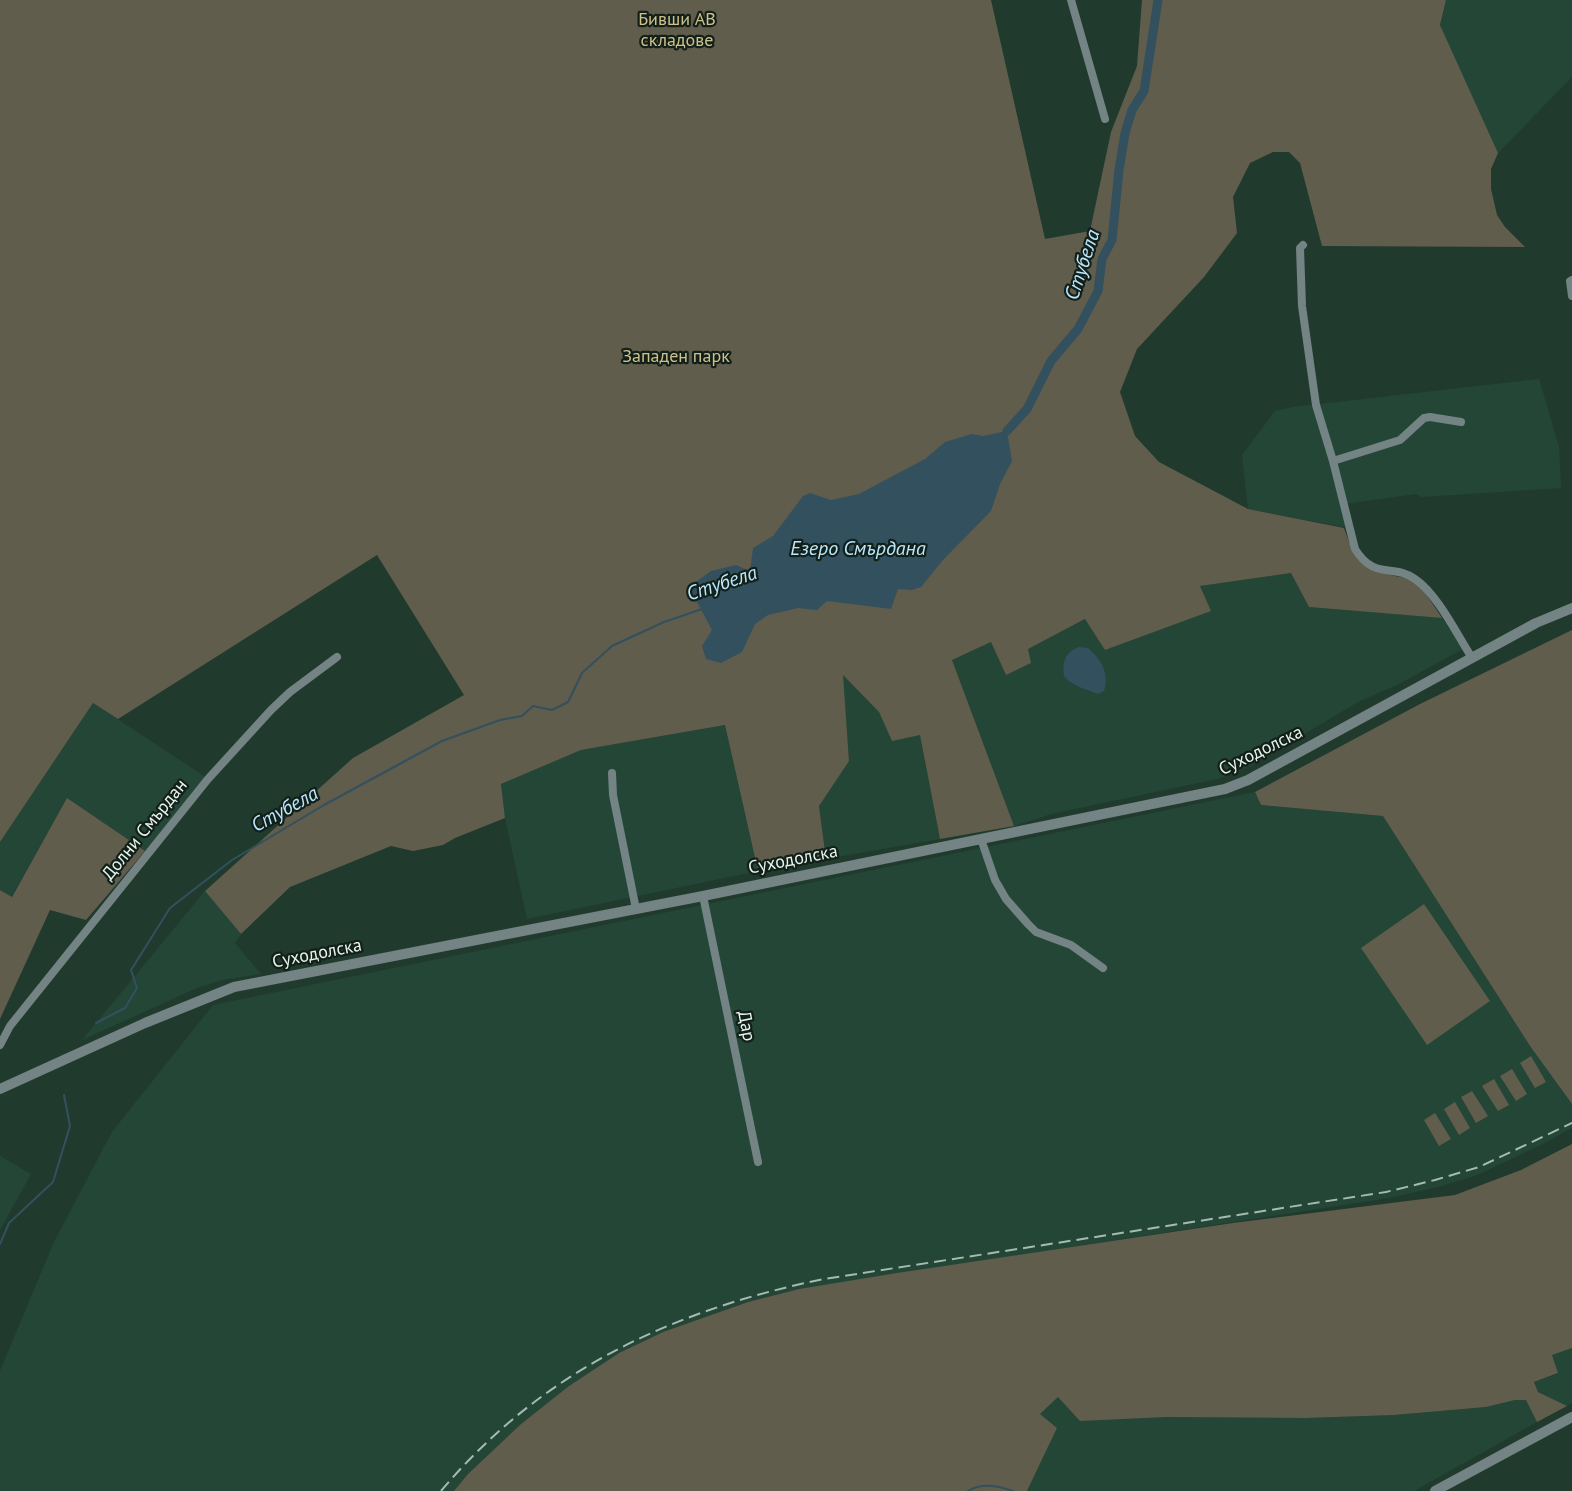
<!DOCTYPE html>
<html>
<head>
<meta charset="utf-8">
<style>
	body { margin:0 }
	canvas { display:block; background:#203a2e }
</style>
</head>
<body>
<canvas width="1572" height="1491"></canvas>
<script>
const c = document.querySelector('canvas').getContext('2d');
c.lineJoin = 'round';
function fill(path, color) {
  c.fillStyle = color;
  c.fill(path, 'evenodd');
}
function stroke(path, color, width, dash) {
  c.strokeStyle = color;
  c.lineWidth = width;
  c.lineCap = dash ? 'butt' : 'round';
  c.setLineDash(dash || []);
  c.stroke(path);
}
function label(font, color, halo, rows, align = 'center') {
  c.font = font + ' "PT Sans",sans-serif';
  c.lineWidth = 4.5;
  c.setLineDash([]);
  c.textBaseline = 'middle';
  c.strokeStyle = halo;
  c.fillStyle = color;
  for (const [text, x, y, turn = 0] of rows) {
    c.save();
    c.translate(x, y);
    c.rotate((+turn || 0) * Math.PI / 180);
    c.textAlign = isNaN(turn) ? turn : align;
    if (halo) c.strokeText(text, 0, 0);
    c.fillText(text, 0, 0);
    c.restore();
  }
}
const built = new Path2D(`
	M1446 0H1572V77L1498 153 1440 25Z
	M1539 379 1559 447 1561 488 1422 497 1416 494 1344 504 1349 528 1248 509 1242 455 1275 411 1293 407Z
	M1291 573 1309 607 1442 618 1463 649 1397 685 1358 702 1251 766 1217 779 1051 814 1014 826 952 660 991 642 1006 675 1027 649 1086 619 1105 650 1210 611 1200 586Z
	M842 674 879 712 892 740 920 735 940 839 826 859 819 806 849 760Z
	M93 703 207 778 145 851 67 799 11 897 0 890V842Z
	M725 725 758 871 527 919 505 818 501 784 581 750Z
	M1255 792 1261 805 1383 816 1530 1046 1572 1104V1128L1539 1146 1475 1176 1438 1187 1389 1198 799 1289 748 1302 663 1332 619 1353 569 1386 521 1424 468 1474 454 1491H0V1371L54 1242 112 1132 213 1005Z
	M205 891 241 934 235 943 261 974 222 980 197 988 82 1040Z
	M0 1156 31 1174 0 1230Z
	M1572 1348V1403L1567 1406 1538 1392 1534 1382 1558 1374 1552 1355Z
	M1058 1397 1166 1417 1306 1418 1394 1415 1486 1407 1515 1400H1526L1537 1422 1414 1491H1027L1057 1428 1040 1414Z`);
const green = new Path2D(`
	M0 0H991L1045 239 1090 231 1111 132 1137 66 1142 0H1446L1440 25 1498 153 1491 169V189L1497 215 1505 227 1525 247 1322 246 1300 163 1289 152H1273L1250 163 1233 197 1237 233 1204 277 1137 349 1120 392 1135 436 1159 462 1248 509 1344 528C1356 562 1359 568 1395 576 1400 577 1408 578 1413 581 1425 590 1434 606 1442 618L1309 607 1291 573 1200 586 1211 611 1105 650 1085 619 1028 649 1031 663 1006 675 991 642 952 660 1014 826 940 839 920 735 892 741 879 712 843 675 849 761 819 806 826 859 758 871 725 725 581 750 501 784 505 818 455 838 443 845 413 851 391 846 290 887 241 934 205 891 353 758 464 695 377 555 118 719 93 703 0 842Z
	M1572 630V1104L1530 1046 1383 816 1261 805 1255 792 1420 704Z
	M67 798 145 851 86 920 50 910 0 1019V890L12 897Z
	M1424 904 1490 1001 1427 1045 1361 948Z
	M1531 1056 1546 1082 1535 1088 1520 1063Z
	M1512 1069 1527 1094 1516 1101 1500 1076Z
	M1494 1079 1509 1105 1498 1111 1482 1086Z
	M1472 1091 1488 1116 1476 1123 1461 1097Z
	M1455 1102 1470 1128 1459 1135 1444 1109Z
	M1435 1113 1451 1139 1439 1146 1424 1120Z
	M1572 1144V1348L1552 1355 1558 1373 1534 1382 1538 1392 1567 1406 1537 1422 1526 1400H1515L1486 1407 1394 1415 1306 1418 1166 1417 1080 1421 1058 1397 1040 1414 1057 1428 1027 1491H454L468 1474 521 1424 569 1386 619 1353 663 1332 748 1302 799 1289 897 1273 1233 1223 1455 1195 1521 1170Z`);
const water = new Path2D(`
	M1007 431 1012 461 1000 484 991 511 943 560 921 587 912 590 898 589 891 609 827 601 817 610 798 608 768 615 755 624 742 652 721 663 706 659 702 646 712 630 689 587 711 571 736 565 750 571 753 548 773 536 803 496 810 493 831 500 859 494 925 459 945 442 972 434 983 436Z
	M1079 647 1088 648C1101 659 1110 674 1104 691L1098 694C1088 690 1070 685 1064 676 1062 662 1065 652 1079 647Z`);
const stream = new Path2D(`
	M96 1023 125 1008 137 988 131 970 170 908 232 860 324 805 442 741 500 720 522 716 533 706 552 710 568 702 582 673 612 646 664 622 702 609
	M0 1244 9 1223 53 1182 70 1126 64 1095
	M968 1491C982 1482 998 1486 1013 1491`);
const canal = new Path2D(`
	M1007 431 1027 409 1051 361 1078 329 1098 291 1102 259 1112 240 1119 170 1125 133 1132 110 1144 91 1158 0`);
const minor = new Path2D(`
	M1071 0 1105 119
	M1303 245 1300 248 1302 306 1316 405 1333 461 1355 549C1375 581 1393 563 1415 579 1438 595 1456 633 1472 658
	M1572 280 1570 281 1572 296
	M1333 461 1400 440 1424 418 1430 417 1461 422
	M612 773 613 795 636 909
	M981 839 995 880 1006 899 1028 924 1036 932 1071 945 1103 968
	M703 896 758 1162
	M0 1045 10 1026 208 779 271 710 290 692 337 657`);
const tertiary = new Path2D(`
	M0 1089 145 1023 234 987 703 896 1225 789 1248 780 1536 623 1572 608
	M1435 1491 1572 1417`);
const rail = new Path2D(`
	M441 1491C542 1371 672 1310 824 1279L1386 1192 1435 1180 1479 1167 1572 1123`);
const parkNames = [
	["Бивши АВ",677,20],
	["складове",677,41],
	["Западен парк",676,357]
];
const streetNames = [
	["Суходолска",1261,751,-26],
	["Долни Смърдан",145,830,-51],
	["Суходолска",793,860,-11],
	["Суходолска",317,954,-11],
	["Дар",746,1026,79]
];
const waterNames = [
	["Стубела",1083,265,-72],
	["Езеро Смърдана",858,549],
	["Стубела",722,584,-18],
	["Стубела",285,810,-29]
];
fill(built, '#234637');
fill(green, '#605d4c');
fill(water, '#33505e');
stroke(stream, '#33505e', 2);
stroke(canal, '#33505e', 9);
stroke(minor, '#748383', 8);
stroke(tertiary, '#748383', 10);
stroke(rail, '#a7bab1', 2, [12, 6]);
label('18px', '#cdc28c', '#131f19', parkNames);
label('18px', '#e5f5ed', '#131f19', streetNames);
label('italic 20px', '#b9e8fe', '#131f19', waterNames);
</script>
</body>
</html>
